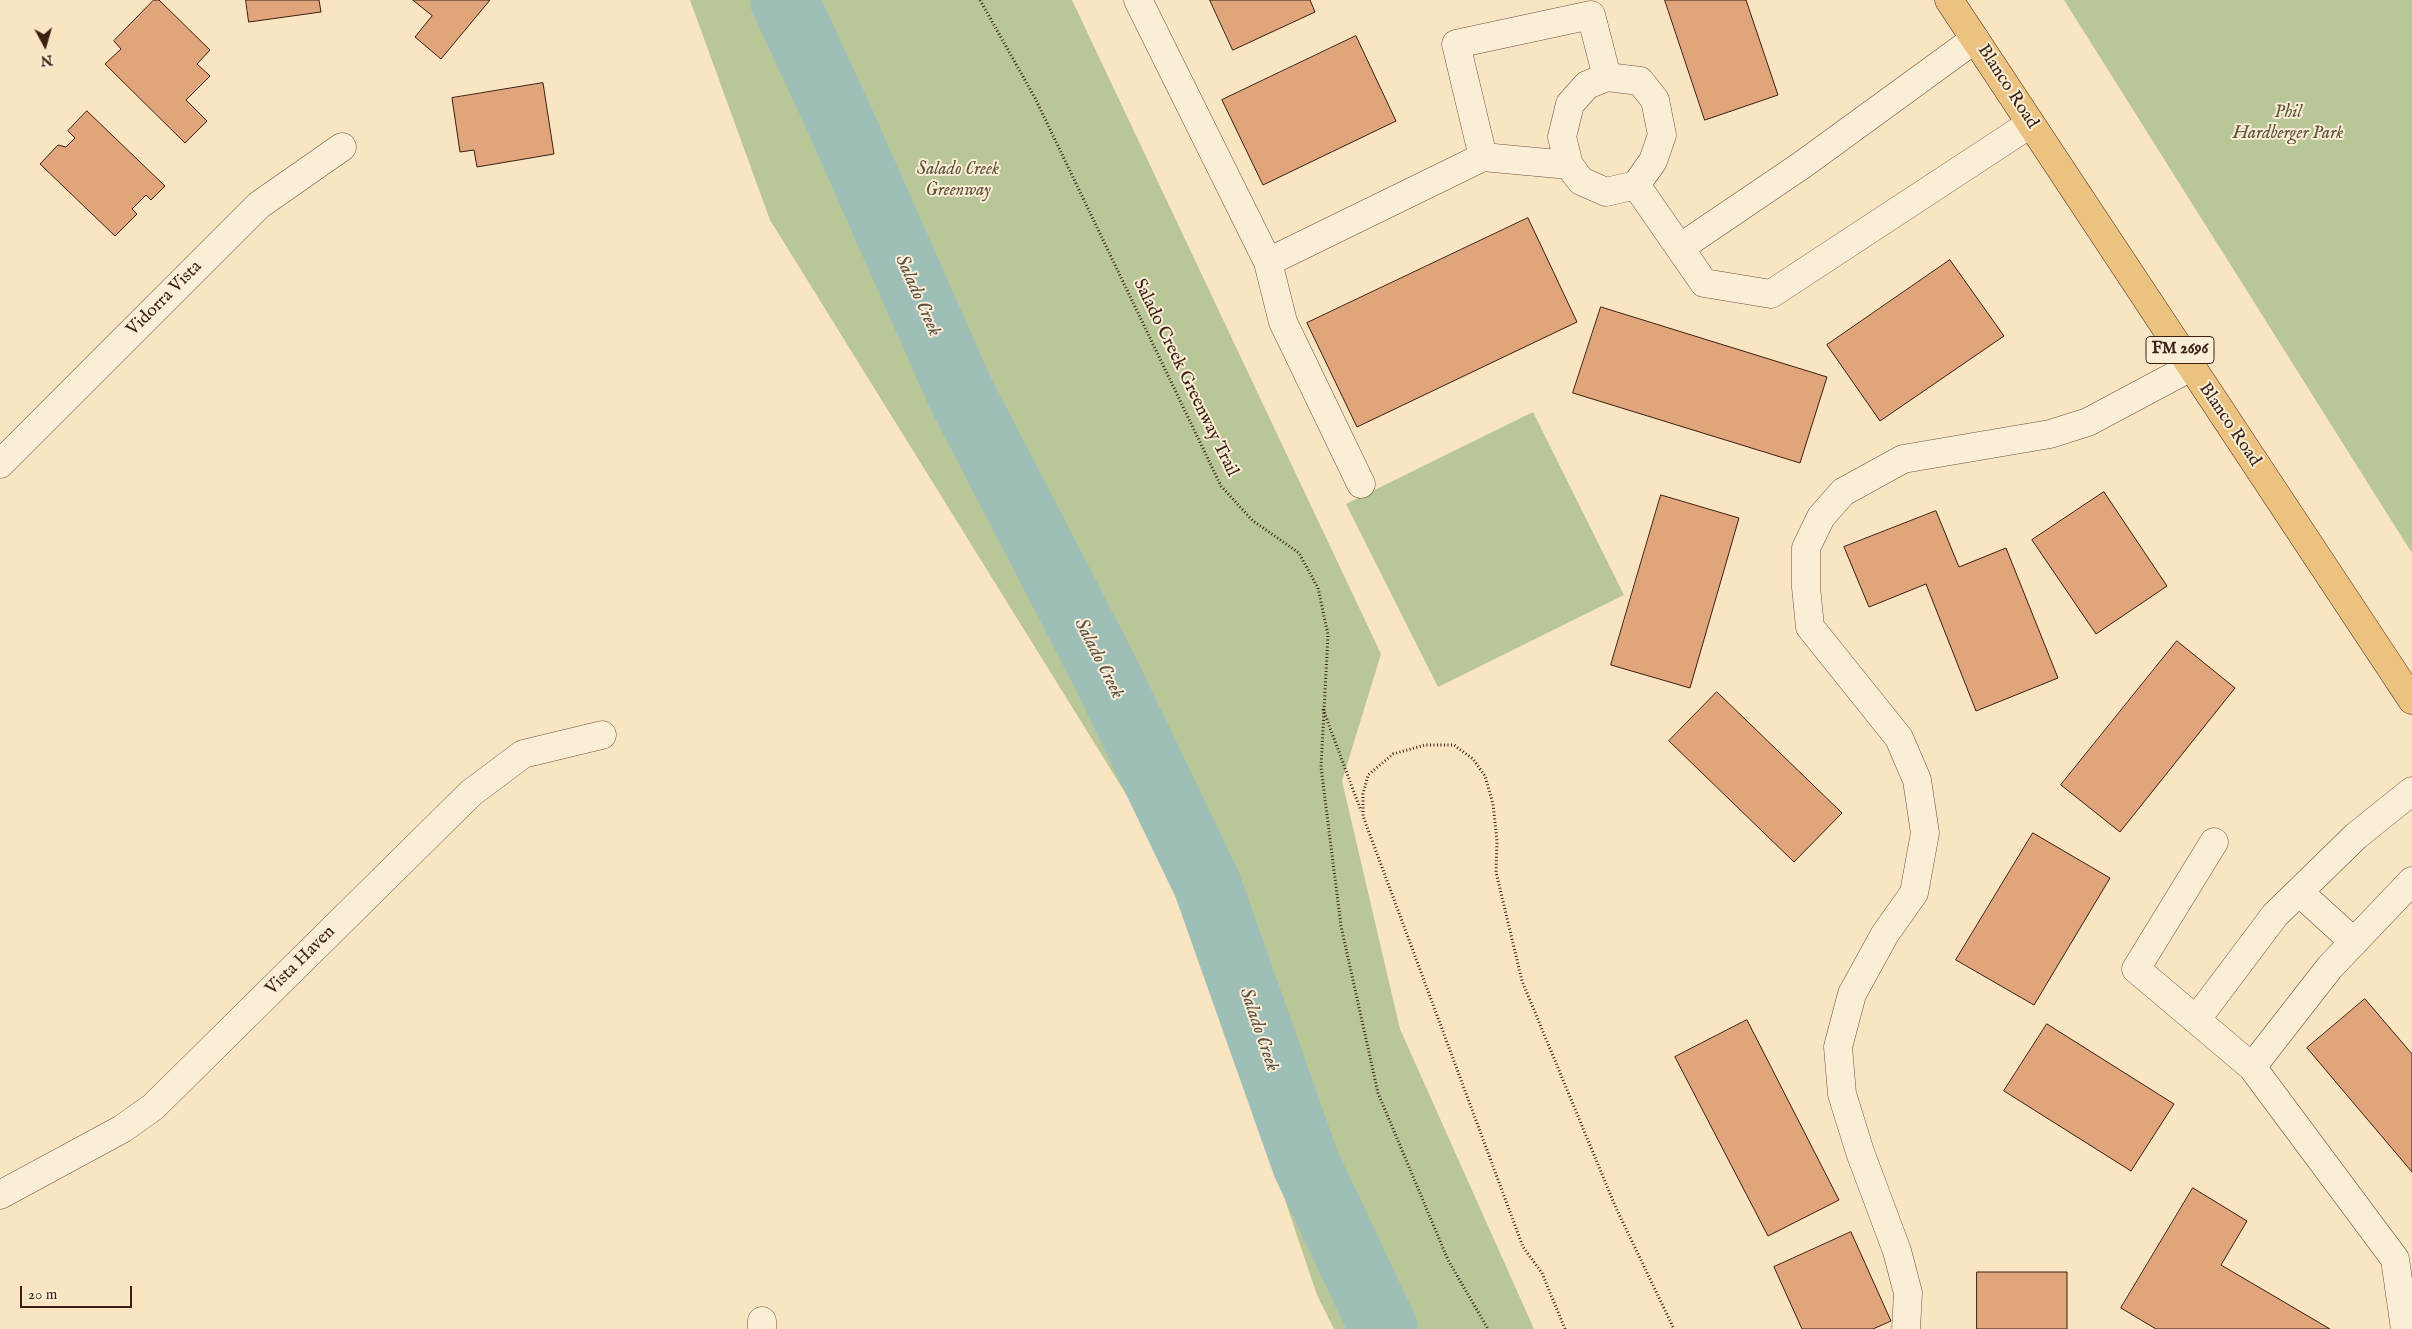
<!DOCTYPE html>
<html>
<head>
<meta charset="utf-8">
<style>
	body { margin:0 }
	#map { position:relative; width:2412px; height:1329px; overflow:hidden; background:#f9e5c2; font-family:"IM FELL English",serif }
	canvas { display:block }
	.north { position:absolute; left:20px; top:20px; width:50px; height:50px; -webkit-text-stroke:4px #fbeed7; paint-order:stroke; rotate:174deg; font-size:14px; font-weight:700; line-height:20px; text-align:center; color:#3b1f12 }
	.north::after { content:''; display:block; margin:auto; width:18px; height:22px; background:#3b1f12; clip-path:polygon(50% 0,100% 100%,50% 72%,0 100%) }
	.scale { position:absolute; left:20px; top:1286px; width:112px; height:22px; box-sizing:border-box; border:2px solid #3b1f12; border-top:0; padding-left:6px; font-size:15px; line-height:18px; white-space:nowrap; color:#3b1f12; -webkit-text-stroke:4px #fbeed7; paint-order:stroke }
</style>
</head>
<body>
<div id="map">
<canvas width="2412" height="1329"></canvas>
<div class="north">N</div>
<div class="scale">20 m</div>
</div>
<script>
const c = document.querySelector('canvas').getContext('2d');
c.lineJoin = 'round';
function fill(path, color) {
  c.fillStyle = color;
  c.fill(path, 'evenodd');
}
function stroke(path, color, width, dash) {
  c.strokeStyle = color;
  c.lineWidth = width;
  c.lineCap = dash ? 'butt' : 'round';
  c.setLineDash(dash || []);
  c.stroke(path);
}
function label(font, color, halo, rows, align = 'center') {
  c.font = font + ' "IM FELL English",serif';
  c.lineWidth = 4;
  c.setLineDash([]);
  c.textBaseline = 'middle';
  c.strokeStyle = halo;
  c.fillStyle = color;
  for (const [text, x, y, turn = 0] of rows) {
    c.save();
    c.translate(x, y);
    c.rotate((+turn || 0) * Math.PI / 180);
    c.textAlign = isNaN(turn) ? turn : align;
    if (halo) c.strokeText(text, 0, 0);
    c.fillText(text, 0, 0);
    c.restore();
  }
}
const green = new Path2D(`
	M690 0H1072L1381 654 1342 781 1400 1029 1534 1329H1334L1317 1295 1175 873 770 220Z
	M2064 0H2412V553L2403 539Z
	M1533 412 1624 595 1438 687 1346 504Z`);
const river = new Path2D(`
	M784 0 837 114 960 392 1104 670 1207 884 1306 1164 1384 1329`);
const building = new Path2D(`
	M154 0H159L210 50 197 64 210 76 186 100 207 121 185 143 105 64 121 49 114 41Z
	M246 0H319L321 12 249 22Z
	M413 0H490L441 59 415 37 432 16Z
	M1210 0H1310L1315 12 1233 50Z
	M1665 0H1746L1778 95 1705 120Z
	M1356 36 1396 121 1263 185 1222 100Z
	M543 83 554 154 477 167 474 150 460 152 452 98Z
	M87 111 165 186 151 200 146 195 132 209 137 214 115 236 40 164 58 145 66 147 75 138 68 131Z
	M1528 218 1577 322 1357 427 1307 323Z
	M1950 260 2004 336 1880 421 1827 345Z
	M1601 307 1827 377 1800 463 1573 393Z
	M2104 492 2167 586 2096 634 2032 540Z
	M1661 495 1739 518 1690 688 1611 665Z
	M1936 511 1959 567 2006 548 2058 678 1976 711 1926 584 1869 607 1844 547Z
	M2177 641 2235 688 2120 832 2061 785Z
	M1717 692 1842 813 1794 862 1669 741Z
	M2033 833 2110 878 2034 1005 1956 960Z
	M2365 999 2412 1054V1172L2307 1048Z
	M1747 1020 1839 1200 1768 1236 1675 1057Z
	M2047 1024 2174 1104 2131 1171 2004 1091Z
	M2193 1188 2247 1221 2221 1265 2330 1329H2156L2121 1308Z
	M1851 1232 1891 1321 1873 1329H1802L1774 1267Z
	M1977 1272H2067V1329H1977Z`);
const path = new Path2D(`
	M980 0 1035 98 1221 486 1253 521 1299 553 1318 588 1328 635 1321 767 1341 926 1378 1093 1448 1260 1488 1329
	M1323 709 1361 811
	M1565 1329 1542 1273 1523 1247 1363 816V794L1368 775 1393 754 1425 745H1454L1473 759 1485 776 1493 804 1497 841 1496 872 1522 981 1616 1208 1674 1329`);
const minor = new Path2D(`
	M1138 0 1268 262 1283 322 1361 484
	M1607 77 1640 81 1655 100 1662 135 1653 161 1636 185 1606 192 1581 181 1569 165 1562 137 1570 104 1587 85Z
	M1483 157 1456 44 1591 15 1607 77
	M1636 185 1704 283 1771 294 2030 124
	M1681 247 1802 165 1975 39
	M1268 262 1483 157 1569 165
	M0 464 259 205 342 147
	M2214 842 2136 969 2252 1067 2395 1259 2405 1329
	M2299 892 2354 942
	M2196 1020 2275 915 2356 836 2412 791
	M2252 1067 2330 967 2412 881
	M0 1195 122 1129 153 1107 471 793 523 754 602 735
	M762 1329V1321
	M1906 1329 1908 1293 1897 1251 1860 1152 1842 1094 1838 1047 1852 994 1885 934 1914 893 1925 833 1917 780 1899 738 1810 627 1806 587V548L1821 517 1843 492 1903 459 2050 434 2088 422 2191 367`);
const major = new Path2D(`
	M1949 0 2412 700`);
const shields = [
	[2180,350,68]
];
const shieldNames = [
	["FM 2696",2180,350]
];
const streetNames = [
	["Blanco Road",2007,87,57],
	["Vidorra Vista",165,299,-45],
	["Salado Creek Greenway Trail",1185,378,64],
	["Blanco Road",2229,425,56],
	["Vista Haven",301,961,-45]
];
const parkNames = [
	["Phil",2288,113],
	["Hardberger Park",2288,134],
	["Salado Creek",958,170],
	["Greenway",958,191]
];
const waterNames = [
	["Salado Creek",917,296,66],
	["Salado Creek",1098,659,63],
	["Salado Creek",1258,1030,71]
];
fill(green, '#b8c698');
stroke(river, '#9ebeb8', 68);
fill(building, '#e0a57a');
stroke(building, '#3b1f12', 1);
stroke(minor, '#6a503e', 29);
stroke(major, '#3b1f12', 29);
stroke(path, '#3b1f12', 3, [1, 2.5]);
stroke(minor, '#fbeed7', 28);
stroke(major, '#ecc281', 28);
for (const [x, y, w] of shields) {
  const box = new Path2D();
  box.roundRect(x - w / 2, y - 13.5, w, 27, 4);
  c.fillStyle = '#fbeed7';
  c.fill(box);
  stroke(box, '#3b1f12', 1);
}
label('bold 16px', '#3b1f12', null, shieldNames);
label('18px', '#3b1f12', '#fbeed7', streetNames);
label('italic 18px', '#60513a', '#fbeed7', parkNames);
label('italic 19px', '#594f44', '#fbeed7', waterNames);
</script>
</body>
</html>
